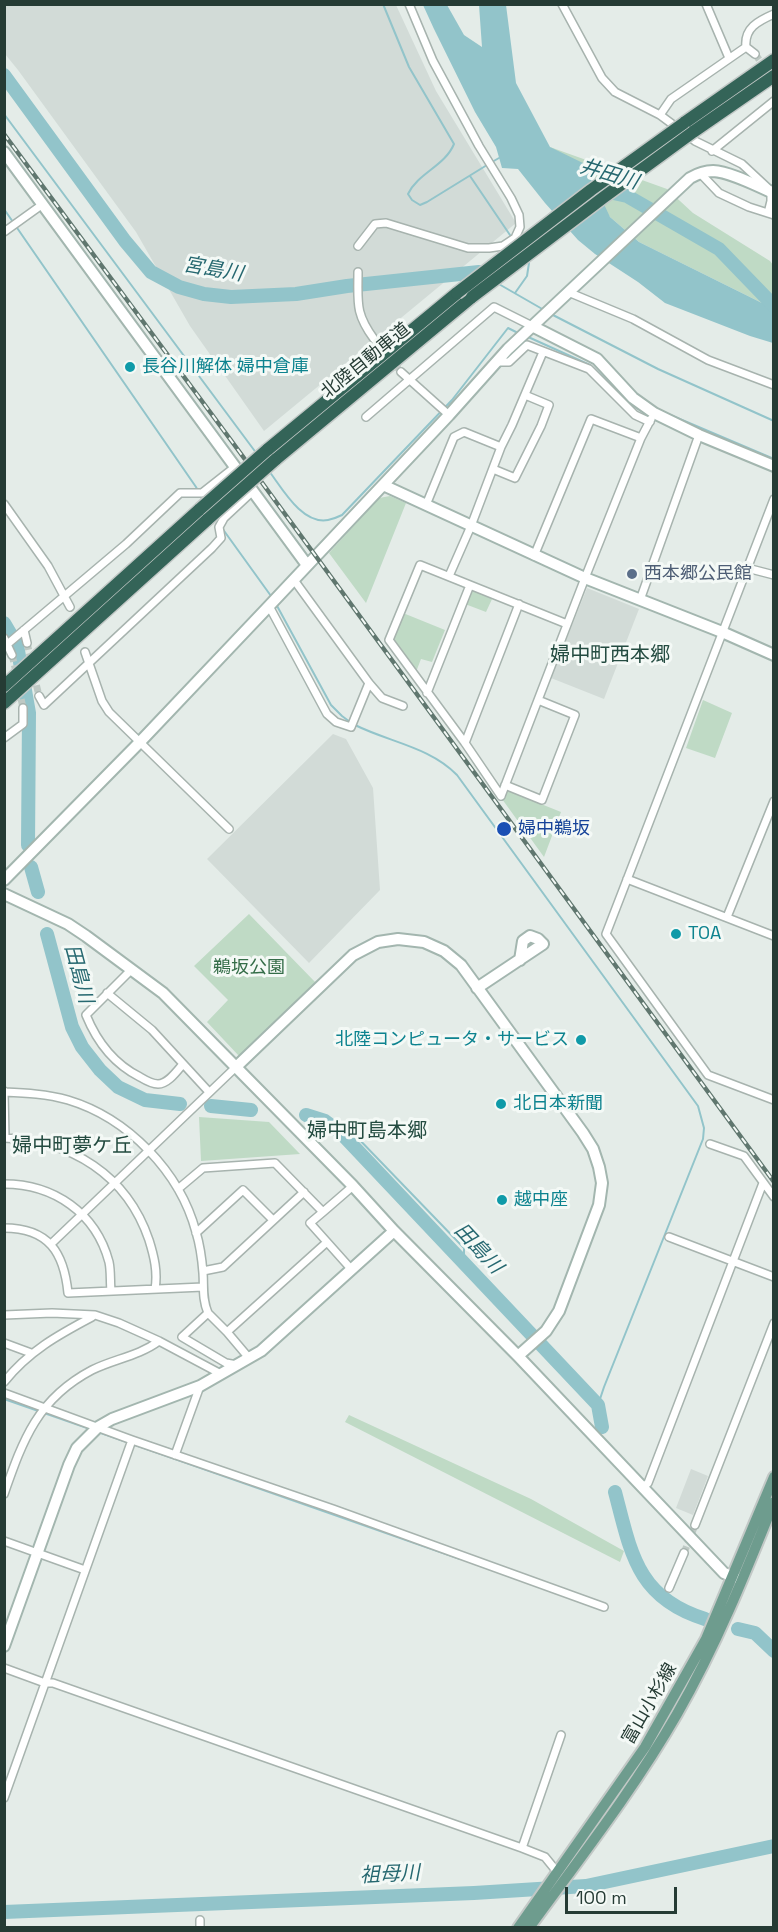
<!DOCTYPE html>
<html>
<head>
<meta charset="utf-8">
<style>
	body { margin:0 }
	#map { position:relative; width:778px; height:1932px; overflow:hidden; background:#e4ece8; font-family:"Space Grotesk",sans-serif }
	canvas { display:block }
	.frame { position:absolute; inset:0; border:6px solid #253b34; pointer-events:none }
	.scale { position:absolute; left:565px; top:1887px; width:112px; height:27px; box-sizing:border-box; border:3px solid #253b34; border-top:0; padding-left:8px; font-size:18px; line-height:21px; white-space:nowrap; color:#253b34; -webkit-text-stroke:4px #f4f9f6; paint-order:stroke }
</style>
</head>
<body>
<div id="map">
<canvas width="778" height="1932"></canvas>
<div class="frame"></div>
<div class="scale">100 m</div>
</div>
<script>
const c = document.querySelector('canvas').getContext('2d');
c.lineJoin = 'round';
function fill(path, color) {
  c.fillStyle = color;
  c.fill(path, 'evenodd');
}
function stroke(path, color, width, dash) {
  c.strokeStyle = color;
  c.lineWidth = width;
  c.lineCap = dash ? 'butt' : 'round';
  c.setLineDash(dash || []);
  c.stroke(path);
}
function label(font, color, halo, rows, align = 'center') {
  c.font = font + ' "Space Grotesk","Noto Sans JP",sans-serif';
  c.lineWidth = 6;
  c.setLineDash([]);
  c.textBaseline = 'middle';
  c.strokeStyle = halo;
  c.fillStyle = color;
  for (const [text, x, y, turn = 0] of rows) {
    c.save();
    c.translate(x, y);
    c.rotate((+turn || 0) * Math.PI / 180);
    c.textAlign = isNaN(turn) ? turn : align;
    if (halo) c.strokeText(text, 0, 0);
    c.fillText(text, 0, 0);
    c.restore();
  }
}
const built = new Path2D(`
	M4 5H396L436 91 516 223 264 431 190 326 136 232 18 70 5 54Z
	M587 588 639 609 604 699 551 678Z
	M333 734 346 739 373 788 380 890 309 963 207 859Z
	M691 1469 708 1476 693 1515 676 1508Z`);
const green = new Path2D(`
	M550 147 667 189 693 213 770 261 773 265V304L762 303 639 242 610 217Z
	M390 496 406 503 366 603 329 553 379 498Z
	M475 589 493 597 486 612 465 604 469 592Z
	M403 613 445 630 432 662 421 659 416 672 394 643V637Z
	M703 700 732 713 715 758 686 748Z
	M506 790 561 812 544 857 502 799Z
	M249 914 316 983 239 1056 207 1022 228 1000 194 966Z
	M199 1117 269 1122 300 1154 201 1161Z
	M349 1415 531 1499 624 1551 620 1562 345 1422Z`);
const water = new Path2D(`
	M423 5H447L464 35 482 47 479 5H506L516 83 550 147 585 164 610 217 639 242 762 303 773 304V343L750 336 665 303 638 282 595 254 578 240 545 203 518 169 502 168 496 147 475 112 434 29Z`);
const stream = new Path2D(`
	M383 4 409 67 454 144C445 166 418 173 408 194L412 200 420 205 427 202 487 165
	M4 114 257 454
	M492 162 499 158
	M470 176 512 238
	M4 209 196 487 203 501
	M497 283 544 310
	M515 293 527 276 529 263 527 260
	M551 314 658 369 774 421
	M526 336 590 365 635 407 648 415
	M668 414 774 459
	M269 471C282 488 302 525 328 520 333 519 338 517 342 515L452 400 508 328 518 333
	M222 528 271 596
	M276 604 331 705 342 716 350 722
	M355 725C389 742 430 747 457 775L698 1106 704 1128 703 1139 604 1387 598 1405
	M341 1133 350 1130 353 1133 464 1248V1254L460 1259
	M4 1399 90 1429
	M98 1432 460 1559
	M673 1588 677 1577`);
const river = new Path2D(`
	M4 75 125 241 151 272 179 287 204 294 231 297 296 294 347 286 479 272
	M600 190 627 196 719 249 774 306
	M4 623 17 645 29 713 28 845
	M31 867 38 892
	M47 934 72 1027 82 1047 100 1070 118 1087 145 1100 180 1104
	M211 1106 251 1110
	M306 1115 325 1121 341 1133 598 1405 602 1427
	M615 1492C631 1553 637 1598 705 1619
	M738 1629 755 1633 774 1651
	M4 1912 474 1893 586 1886 774 1846`);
const streetTunnel = new Path2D(`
	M755 54 766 69
	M374 339 401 372
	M27 643 32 664
	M12 655 17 676
	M34 675 39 696
	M19 689 23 708
	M684 1553 695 1525`);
const street = new Path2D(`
	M562 4 602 78 615 92 660 115 695 141 742 164 771 191V201L768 213
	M706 4 729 58
	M746 47 755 54
	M660 115 671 99 746 47C744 28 758 21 774 14
	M712 151 774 101
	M700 173 719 193 749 207 774 215
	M4 232 43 204
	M358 246 375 224 386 223 468 248H489L503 246 515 238 520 227 519 215 511 198 479 146 433 61 409 4
	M358 272C358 303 355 313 374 339
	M568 292 633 319 708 360 774 385
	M496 362H509L527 345 589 369 635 415 650 422
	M401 372 449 415
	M366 417 494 307 532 326
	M641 438 651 419
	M493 469 515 478 541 426 549 405 525 395
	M774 499 606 934 708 1075 774 1100
	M4 504 48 566 70 607
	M426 505 454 437 464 432 501 447
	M747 568 774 575
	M449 576 471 526 501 447 512 425 543 352
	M294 580 369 683 382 698 403 706
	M640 600 699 435
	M269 606 327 714 336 722 351 727 369 683
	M24 630 27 643
	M4 638 12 655
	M4 647 126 544 180 493H202L235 467
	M85 652 102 701 109 712 229 829
	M427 693 470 585
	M39 696 44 705 212 548 221 538 219 527 224 518 253 491
	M4 738 23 724V708
	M465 743 519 604
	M505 785 542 800 575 715 538 700
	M501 796 585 578 641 438 591 419 534 556
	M501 796 465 743 389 640 420 565 567 624
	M627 879 774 936
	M727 917 774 801
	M132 969 86 1015C97 1042 114 1064 140 1077 145 1080 152 1084 158 1084 168 1084 177 1071 183 1064
	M107 993 152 1030 209 1092
	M4 1091 5 1138
	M4 1092C26 1093 47 1094 68 1100 128 1118 180 1172 196 1232 200 1245 202 1260 203 1273 204 1287 202 1299 208 1313
	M4 1138C71 1140 127 1175 149 1240 154 1256 158 1272 155 1289
	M710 1144 744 1156 774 1197
	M4 1184C54 1184 96 1213 109 1262 111 1271 110 1281 111 1291
	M178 1189 203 1168 275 1163 323 1212 353 1186
	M323 1212 310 1223 327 1242
	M4 1228C49 1228 64 1253 68 1293L203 1287
	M196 1233 243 1190 273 1220
	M669 1237 774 1277
	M51 1244 236 1067
	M203 1271 223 1267 304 1192
	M4 1315 52 1313 95 1315 119 1323 159 1341 221 1374
	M227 1332 249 1358
	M4 1343 31 1353
	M237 1365 226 1363 182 1337 208 1313 227 1332 327 1242 352 1270
	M4 1382C29 1351 58 1335 92 1317
	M4 1393 132 1440 333 1509 604 1607
	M175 1455 200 1386
	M642 1488 648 1483 763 1183
	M4 1494C23 1440 37 1399 92 1370 114 1359 139 1356 159 1341
	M695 1525 774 1323
	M4 1541 85 1570
	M669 1588 684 1553
	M4 1668 45 1683H53L522 1848
	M4 1798 132 1440
	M558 1873 545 1857 522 1848 561 1735
	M200 1928V1920`);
const secondary = new Path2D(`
	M4 152 307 565
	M532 326 597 359 633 398 654 413 699 435 774 466
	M383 485 585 578 722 632 774 655
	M4 880 139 743 269 606 449 415 508 349 690 178C697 174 704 171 713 171 731 172 757 186 774 193
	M4 894 68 924 86 936 163 993 353 1186 394 1231 518 1356 724 1573 739 1579
	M477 988 543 944 538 939 530 936 523 941 520 960
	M236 1067 353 955 378 942 398 939 424 942 444 951 461 965 583 1133 593 1149 599 1167 602 1183 599 1205 559 1311 546 1331 518 1356
	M4 1646 69 1465 77 1448 98 1427 112 1419 200 1386 261 1351 394 1231`);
const primary = new Path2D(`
	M518 1928 645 1747 706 1639 774 1477
	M529 1928C580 1858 634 1789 677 1714 716 1646 745 1574 774 1502`);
const highway = new Path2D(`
	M684 123 774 60
	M693 132 774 76
	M267 450 457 293
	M275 460 472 297
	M4 686 200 509
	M4 703 208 519`);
const rail = new Path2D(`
	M4 134 233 443 774 1182`);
const highwayBridge = new Path2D(`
	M457 293 591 190 684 123
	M472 297 604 197 693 132
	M200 509 267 450
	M208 519 275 460`);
const markers = [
	[130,367,6,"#0f9aa8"],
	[632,574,6,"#5c6f8a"],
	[504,829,8,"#1a4fb4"],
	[676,934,6,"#0f9aa8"],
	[581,1040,6,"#0f9aa8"],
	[501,1104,6,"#0f9aa8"],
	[502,1200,6,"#0f9aa8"]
];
const streetNames = [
	["北陸自動車道",366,361,-39],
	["富山小杉線",650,1704,-60]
];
const cultureNames = [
	["長谷川解体 婦中倉庫",142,367],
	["TOA",688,934],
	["北陸コンピュータ・サービス",569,1040,"right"],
	["北日本新聞",513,1104],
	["越中座",514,1200]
];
const serviceNames = [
	["西本郷公民館",644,574]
];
const transitNames = [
	["婦中鵜坂",518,829]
];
const parkNames = [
	["鵜坂公園",249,968]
];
const waterNames = [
	["井田川",609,175,17],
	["宮島川",213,270,10],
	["田島川",78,974,75],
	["田島川",478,1249,47],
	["祖母川",390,1875,-3]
];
const neighbourhoodNames = [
	["婦中町西本郷",610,656],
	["婦中町島本郷",367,1132],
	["婦中町夢ケ丘",72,1147]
];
fill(built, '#d2dbd7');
fill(green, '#bfdac5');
fill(water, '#92c4ca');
stroke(stream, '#92c4ca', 2);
stroke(river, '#92c4ca', 14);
stroke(streetTunnel, '#bec9c4', 7, [7, 3.5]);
stroke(street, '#a7b3ae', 10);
stroke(secondary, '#a3b6af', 14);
stroke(primary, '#c2c8c6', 14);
stroke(highway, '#c2c8c6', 15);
stroke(street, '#fff', 7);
stroke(secondary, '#fff', 10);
stroke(primary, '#6e9c8e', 10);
stroke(highway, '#346458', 12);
stroke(rail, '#60776f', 4.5);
stroke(rail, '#f4f9f6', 2, [7]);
stroke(highwayBridge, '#c2c8c6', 15, []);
stroke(highwayBridge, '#346458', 12);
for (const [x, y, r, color] of markers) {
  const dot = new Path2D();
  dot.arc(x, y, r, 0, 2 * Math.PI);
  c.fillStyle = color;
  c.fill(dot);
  stroke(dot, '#f4f9f6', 2);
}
label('18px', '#253b34', '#f4f9f6', streetNames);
label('18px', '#0d838f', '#f4f9f6', cultureNames, 'left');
label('18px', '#4e5e75', '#f4f9f6', serviceNames, 'left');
label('18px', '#164399', '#f4f9f6', transitNames, 'left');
label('18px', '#346d48', '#f4f9f6', parkNames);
label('italic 20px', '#266870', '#f4f9f6', waterNames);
label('20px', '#234b40', '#f4f9f6', neighbourhoodNames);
</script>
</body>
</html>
